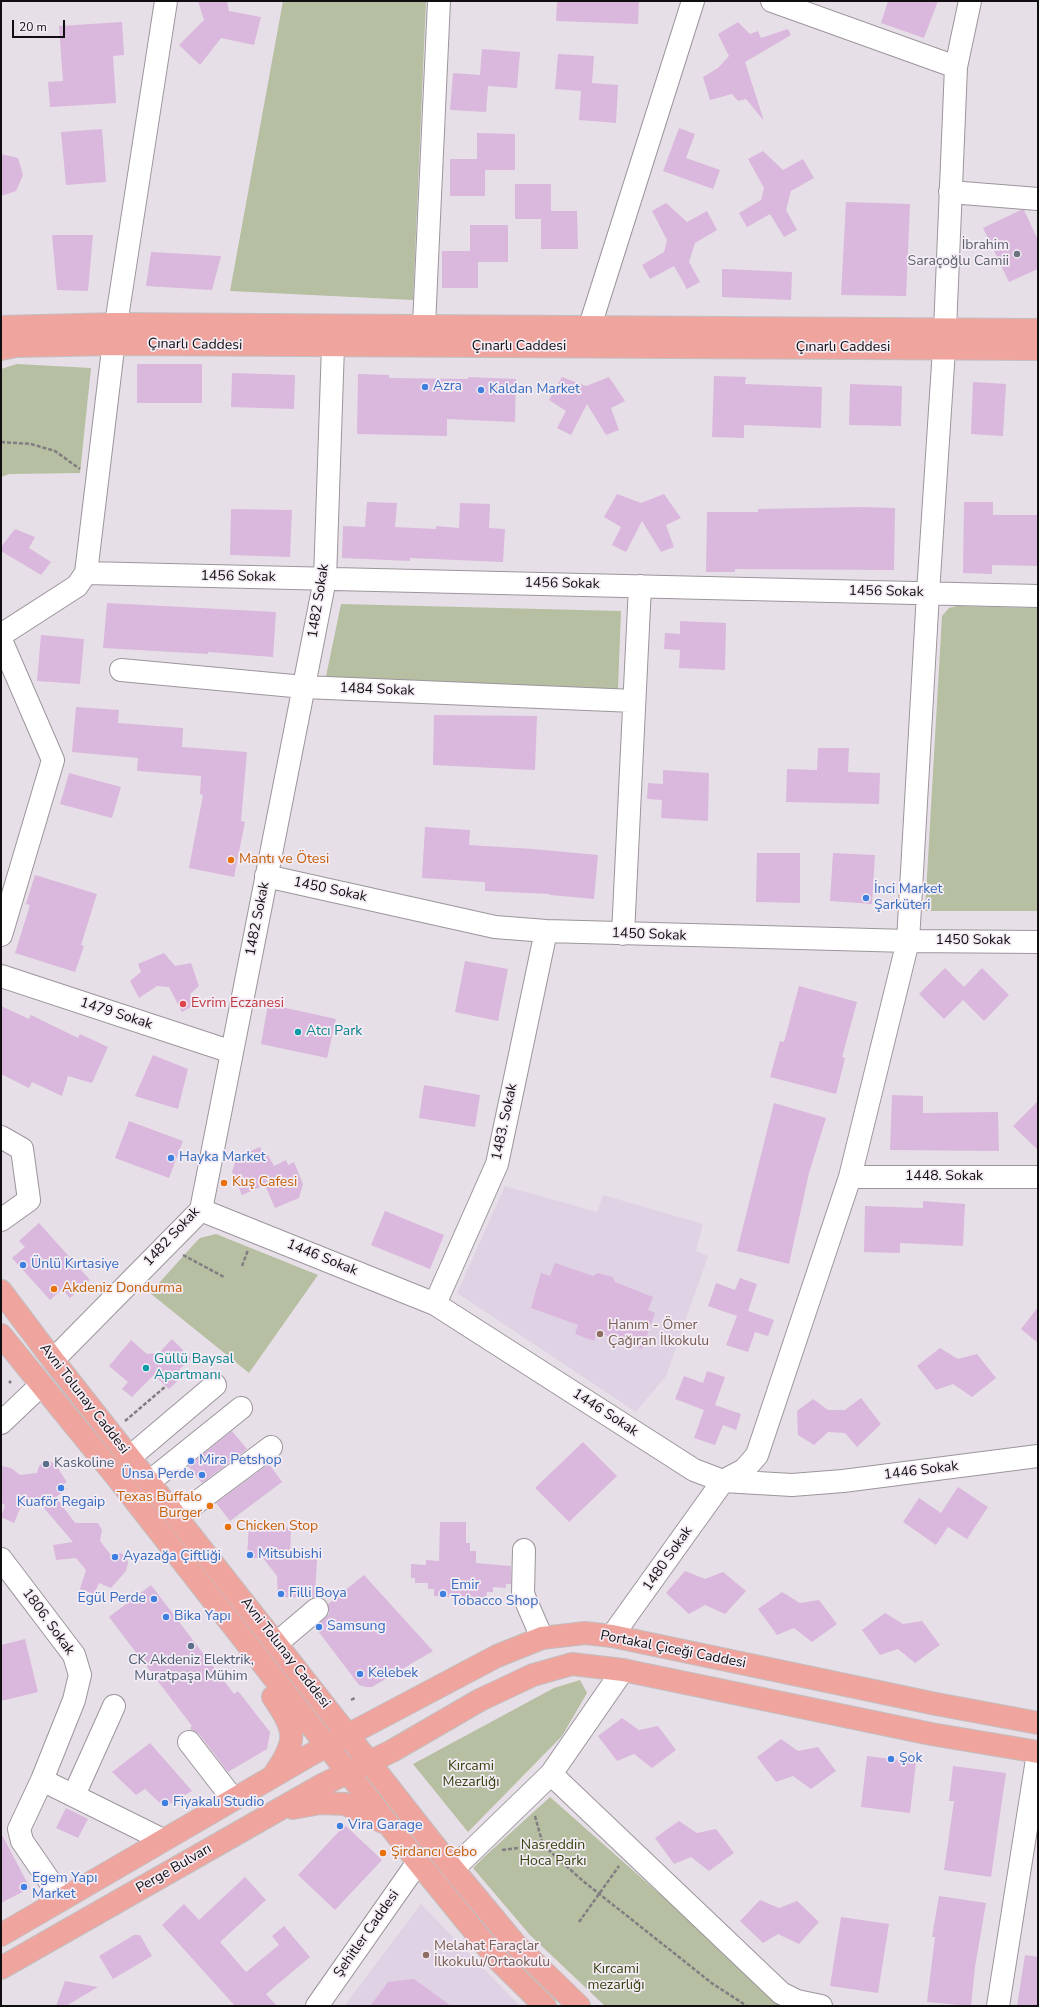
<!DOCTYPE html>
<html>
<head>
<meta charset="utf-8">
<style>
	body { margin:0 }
	#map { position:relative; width:1039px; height:2007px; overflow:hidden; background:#e7dfe7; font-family:"Nunito Sans",sans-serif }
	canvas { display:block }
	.frame { position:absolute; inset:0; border:2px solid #100e10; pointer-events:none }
	.scale { position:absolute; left:12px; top:20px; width:53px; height:18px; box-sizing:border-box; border:2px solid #100e10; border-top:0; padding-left:5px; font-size:12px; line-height:14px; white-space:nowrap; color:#100e10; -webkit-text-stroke:3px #f4ecf4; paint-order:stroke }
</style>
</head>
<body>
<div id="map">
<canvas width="1039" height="2007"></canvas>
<div class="frame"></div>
<div class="scale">20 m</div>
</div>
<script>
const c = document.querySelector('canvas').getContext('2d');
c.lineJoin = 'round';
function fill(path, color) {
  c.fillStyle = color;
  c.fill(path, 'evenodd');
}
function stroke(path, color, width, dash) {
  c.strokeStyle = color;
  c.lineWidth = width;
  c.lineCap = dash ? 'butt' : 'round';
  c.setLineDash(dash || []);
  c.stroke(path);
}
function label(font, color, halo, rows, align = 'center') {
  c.font = font + ' "Nunito Sans",sans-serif';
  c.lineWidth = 3.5;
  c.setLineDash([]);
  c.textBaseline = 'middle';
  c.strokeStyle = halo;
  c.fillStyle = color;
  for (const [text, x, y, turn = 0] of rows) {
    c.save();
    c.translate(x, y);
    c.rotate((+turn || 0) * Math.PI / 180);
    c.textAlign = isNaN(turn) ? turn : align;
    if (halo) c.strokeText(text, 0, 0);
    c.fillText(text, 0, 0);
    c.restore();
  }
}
const education = new Path2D(`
	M505 1186 597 1212 603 1195 703 1224 696 1251 708 1256 666 1376 636 1412 457 1293Z
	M421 1904 520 2006H344Z`);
const green = new Path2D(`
	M283 1H426L413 300 230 291Z
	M17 364 91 368 80 473 9 474 1 477V369Z
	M341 604 621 611 618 689 325 681Z
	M957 606 1038 608V911H925L942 616 949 608Z
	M216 1234 318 1275 249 1373 150 1293 195 1243 200 1238Z
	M580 1680 587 1693 562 1736 468 1832 413 1764 554 1688Z
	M550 1797 662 1896 780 2006H605L530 1935 473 1868 484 1857 489 1860 484 1857Z`);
const building = new Path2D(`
	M198 1H227L229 11 261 17 254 45 221 38 200 65 179 45 204 20Z
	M557 1H639L638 24 556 21Z
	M888 1H938L924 38 881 23Z
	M122 22 124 55 113 56 116 103 50 107 48 82 63 81 59 26Z
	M738 22 750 34 758 31 761 38 788 29 791 35 745 62 764 121 746 99 738 101 732 94 710 100 703 77 718 68 729 56 718 34Z
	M482 49 520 52 517 88 488 86 486 112 450 110 453 73 480 75Z
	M558 54 594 56 592 83 618 85 616 123 579 120 581 91 555 89Z
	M679 128 695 134 686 158 720 170 713 189 663 171Z
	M102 129 106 182 66 185 61 132Z
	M477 133 515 134V170H485V196H450V159H477Z
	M763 151 783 170 803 159 814 178 791 191 786 210 797 230 784 237 770 214 747 227 739 213 761 200 764 188 748 159Z
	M1 154 18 158 23 175 16 191 1 196Z
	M515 184H551V211H577L578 249H541V219H515Z
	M846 202 910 204 906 296 841 295Z
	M666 203 687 222 707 211 717 230 695 243 689 262 700 282 687 289 674 266 650 279 642 265 664 252 667 240 652 211Z
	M1021 210H1024L1038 240V269L1009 282 983 228Z
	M470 225H508V262H478V288H442V251H470Z
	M52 235H93L88 291 57 290Z
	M151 252 221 256 212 290 146 286Z
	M722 269 792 272 791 300 722 297Z
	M137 364H202V403H137Z
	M232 373 295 375 294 409 231 407Z
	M358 374 389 375V378L468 379V377L516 379 515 422 447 419V436L357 434Z
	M714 376 746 377 745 384 822 387 821 428 744 425V438L712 437Z
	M562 377 586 386 609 377 625 401 611 408 619 430 606 435 587 404 571 435 557 428 566 411 549 400Z
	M973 382 1006 384 1003 436 971 434Z
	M850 384 902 386 901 426 849 425Z
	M617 494 641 503 664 494 681 518 666 525 674 547 661 552 642 521 626 552 612 545 621 527 604 517Z
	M367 502 397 503 395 527 436 529V526L459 528 460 503 490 504 489 528 505 529 503 562 410 558V561L342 558 343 526 365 527Z
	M964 502H993V515H1038V566L992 565V574L963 573Z
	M862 507 895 508 894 570 735 569V572H706L707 512H758V509Z
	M231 509 292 510 290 557 230 555Z
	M15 529 35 537 29 548 51 562 41 575 1 551V547Z
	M107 603 276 612 273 657 208 652V654L103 648Z
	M680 621 726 623 725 670 679 668 680 650 664 649 665 633 680 634Z
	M41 635 84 639 80 684 37 681Z
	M76 707 119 710 118 723 183 728 182 747 247 752 241 821 245 822 234 877 189 868 203 795 200 794 201 776 137 771 138 758 72 752Z
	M434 715 537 716 535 770 433 765Z
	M818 748H849L848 772 880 773 879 804 786 802 787 769 817 770Z
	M663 770 709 773 708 821 661 818 662 800 647 799 648 783 663 784Z
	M69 773 121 787 112 818 60 804Z
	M425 827 470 830 469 845 533 849 598 855 594 899 550 895V894L485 891V882L422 878Z
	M757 853H800V903L756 902Z
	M833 853 875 855 872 904 830 901Z
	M35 875 97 894 81 945 84 946 75 972 15 953 30 905 26 904Z
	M164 953 175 966 191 963 199 986 190 994 196 1004 182 1012 169 987 157 986 139 998 130 981 141 972 138 964Z
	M465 961 508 969 498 1021 455 1012Z
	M945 968 964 987 982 968 1009 995 984 1021 963 1000 944 1019 919 994Z
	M799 986 857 1002 842 1057 845 1058 836 1094 770 1077 780 1041 784 1042Z
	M268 1004 336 1019 327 1058 261 1044Z
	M1 1006 29 1019 31 1015 78 1038 80 1034 108 1047 92 1083 68 1076 62 1096 32 1082 29 1088 1 1074Z
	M153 1055 188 1069 178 1109 135 1096Z
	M424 1085 480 1095 475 1127 419 1118Z
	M892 1095 923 1096V1113L998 1112 999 1151 890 1150Z
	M1038 1101V1150L1013 1126Z
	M774 1103 826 1118 809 1173 789 1264 737 1251Z
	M129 1121 183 1141 169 1178 115 1158Z
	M260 1147 265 1156 268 1155 274 1166 286 1160 288 1165 294 1162 303 1184 299 1198 275 1208 265 1185 242 1195 232 1172 237 1157Z
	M923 1201 965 1204 963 1246 900 1243V1253L864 1252 865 1206 923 1208Z
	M385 1211 444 1235 430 1269 371 1245Z
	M39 1223 90 1280 70 1298 62 1289 50 1300 12 1258 25 1247 19 1241Z
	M555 1263 593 1276 598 1273 613 1277 615 1282 653 1297 648 1310 655 1313 642 1349 597 1332 594 1341 575 1334 578 1325 531 1308 541 1273 550 1276Z
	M740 1278 757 1284 748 1311 774 1320 768 1336 755 1332 748 1352 726 1345 737 1316 708 1306 716 1283 735 1290Z
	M1038 1307V1343L1021 1329Z
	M172 1339 191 1358 179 1370 184 1375 169 1389 154 1375 132 1397 122 1389 128 1382 109 1366 131 1340 147 1354 159 1353Z
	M940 1348 958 1359 977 1354 996 1378 972 1397 953 1384 936 1390 917 1366Z
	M707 1371 725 1377 715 1405 741 1414 736 1430 723 1425 715 1445 694 1438 704 1410 675 1399 684 1376 703 1383Z
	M861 1398 881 1424 857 1447 845 1433 828 1432 814 1445 798 1435 797 1411 813 1399 828 1410H845Z
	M232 1431 247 1449 202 1483 188 1466Z
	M583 1442 617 1476 569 1522 535 1488Z
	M43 1461H49L55 1464 67 1482 62 1485 67 1489 56 1497 75 1523H98L102 1530 100 1541 111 1555 121 1553 127 1558 128 1563 126 1571 111 1588 99 1583 94 1594 80 1589 86 1570 76 1558 56 1560 53 1545 73 1542 38 1501 22 1504 14 1523 1 1517 5 1505 1 1503V1466L11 1468 20 1475 37 1473 39 1466Z
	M269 1464 282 1482 230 1521 216 1503Z
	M958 1487 988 1507 967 1539 948 1527 936 1545 903 1522 919 1498 941 1513Z
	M440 1522H466V1543H470V1551H476V1563L511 1566V1584H506V1588L493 1587V1592H487L486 1599 434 1596V1589H428V1583H415V1578H411V1564L426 1565V1560L439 1561Z
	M249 1523 291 1528 290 1555 317 1559 315 1597 311 1598 278 1597 277 1576 263 1558H247Z
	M685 1571 705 1579 723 1572 746 1591 725 1614 705 1605 689 1614 666 1593Z
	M364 1575 433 1651 372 1687H366L359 1685 315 1627 329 1614 328 1604Z
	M151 1585 234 1694 238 1691 270 1732 267 1749 228 1772 199 1734 192 1730 190 1728 192 1726 109 1617Z
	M782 1592 800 1603 819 1600 837 1624 812 1642 794 1628 777 1635 758 1609Z
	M885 1613 903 1624 922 1621 940 1645 915 1663 898 1649 880 1655 862 1630Z
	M25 1639 38 1692 1 1701V1645Z
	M622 1718 639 1730 658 1726 676 1750 652 1768 634 1754 617 1761 598 1736Z
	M781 1739 798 1751 818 1747 836 1771 811 1789 793 1776 776 1782 757 1757Z
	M150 1743 192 1791 164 1807 145 1789 136 1795 112 1772Z
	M867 1756 916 1762 910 1813 861 1807Z
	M953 1766 1006 1773 991 1877 944 1870 954 1801H949Z
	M66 1808 88 1819 78 1838 56 1828Z
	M679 1821 697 1833 716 1829 734 1853 709 1871 691 1857 674 1864 655 1838Z
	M345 1825 382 1860 335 1910 298 1875Z
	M1 1833 30 1888 1 1903Z
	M245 1877 266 1900 220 1942 246 1972 279 1945 272 1936 284 1926 310 1957 266 1994 277 2006H235L162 1925 184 1904 199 1920Z
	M939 1896 986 1903 975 1967 971 2006 927 2002 935 1937H932Z
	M760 1900 779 1908 797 1901 819 1922 799 1944 778 1934 763 1943 740 1921Z
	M841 1917 889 1924 878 1993 830 1986Z
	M134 1935H140L152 1956 113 1979 99 1956Z
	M1025 1955 1038 1957V2006H1017Z
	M414 1979 451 2006H370L388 1982Z
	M65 1981 98 1987 66 2006H56Z`);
const path = new Path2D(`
	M1 442 31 444 55 451 80 469
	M183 1255 224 1277
	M242 1266 248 1250
	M9 1381 11 1383
	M125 1421 166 1386
	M351 1700 355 1698
	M535 1816 543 1845
	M502 1850 543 1845 583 1881 713 1984 747 2006
	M579 1922 619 1866`);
const minor = new Path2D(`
	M772 1 956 67
	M950 192 1038 199
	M424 325 439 1
	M590 326 693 1
	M945 330 956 67 970 1
	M86 573 1038 596
	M1 635 77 586 86 573 116 324 166 1
	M1 640 53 760 1 935
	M121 670 304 687 634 701
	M266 876 495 927 546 931 908 941 1038 942
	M623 934 640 586
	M1 976 232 1052
	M1 1137 22 1149 29 1200 1 1220
	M850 1177H1038
	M201 1210 435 1304 694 1470 723 1481 792 1485 843 1481 1038 1456
	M435 1304 497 1164 546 931
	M53 1360 201 1210 325 579 333 346
	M1 1423 41 1385
	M130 1457 215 1385
	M149 1482 241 1408
	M177 1517 271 1447
	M524 1550 523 1594 542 1638
	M1 1559 74 1655 80 1675 74 1700 42 1780 19 1829 22 1841 62 1899
	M612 1636 723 1481 744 1470 757 1455 850 1177 908 941 928 593 944 349
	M277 1643 317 1609
	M189 1742 233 1799
	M551 1774 781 1993 797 2001 821 2006
	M42 1780 163 1840
	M74 1795 114 1706
	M453 1869 551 1774 623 1670
	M317 2006 418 1862
	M998 2006 1038 1753`);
const major = new Path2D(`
	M1 327 116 324 1038 330
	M1 349 16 346 114 344 1038 349
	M1 1291 53 1360 453 1869 516 1945 579 2006
	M1 1335 115 1475 418 1862 497 1959 545 2006
	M273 1697C296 1730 298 1740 275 1773
	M293 1808 320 1803 345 1804 383 1822
	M1 1935 310 1755 497 1656 542 1638 585 1633 612 1636 936 1704 1038 1723
	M1 1968 322 1785 392 1751 480 1700 533 1675 572 1664 623 1670 931 1734 1038 1752`);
const markers = [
	[1017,254,4,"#6b7280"],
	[425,387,4,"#3f7fe0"],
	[481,390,4,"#3f7fe0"],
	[231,860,4,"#e8710a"],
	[866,898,4,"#3f7fe0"],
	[183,1004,4,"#e0444e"],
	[298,1032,4,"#0f9aa8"],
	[171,1158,4,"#3f7fe0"],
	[224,1183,4,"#e8710a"],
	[23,1265,4,"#3f7fe0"],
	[54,1289,4,"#e8710a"],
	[600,1334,4,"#8d6e63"],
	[146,1368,4,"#0f9aa8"],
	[191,1461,4,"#3f7fe0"],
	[46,1464,4,"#5c6f8a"],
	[202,1475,4,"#3f7fe0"],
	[61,1488,4,"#3f7fe0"],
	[210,1506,4,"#e8710a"],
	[228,1527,4,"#e8710a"],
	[250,1555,4,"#3f7fe0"],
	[115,1557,4,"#3f7fe0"],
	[281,1594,4,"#3f7fe0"],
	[443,1594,4,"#3f7fe0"],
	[154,1599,4,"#3f7fe0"],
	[166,1617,4,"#3f7fe0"],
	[319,1627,4,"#3f7fe0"],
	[191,1646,4,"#5c6f8a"],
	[360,1674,4,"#3f7fe0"],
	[891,1759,4,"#3f7fe0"],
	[165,1803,4,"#3f7fe0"],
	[340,1826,4,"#3f7fe0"],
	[383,1853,4,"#e8710a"],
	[24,1887,4,"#3f7fe0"],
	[426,1955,4,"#8d6e63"]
];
const worshipNames = [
	["İbrahim",1009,246],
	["Saraçoğlu Camii",1009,262]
];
const streetNames = [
	["Çınarlı Caddesi",195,345,1],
	["Çınarlı Caddesi",519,347],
	["Çınarlı Caddesi",843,348],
	["1456 Sokak",238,577,1],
	["1456 Sokak",562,584,1],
	["1456 Sokak",886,592,1],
	["1482 Sokak",319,601,-81],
	["1484 Sokak",377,690,2],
	["1450 Sokak",330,890,12],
	["1482 Sokak",258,919,-79],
	["1450 Sokak",649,935,2],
	["1450 Sokak",973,941],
	["1479 Sokak",116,1014,18],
	["1483. Sokak",505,1122,-78],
	["1448. Sokak",944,1177],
	["1482 Sokak",172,1237,-47],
	["1446 Sokak",322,1258,22],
	["Avni Tolunay Caddesi",84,1399,52],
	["1446 Sokak",605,1413,33],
	["1446 Sokak",921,1471,-7],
	["1480 Sokak",668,1559,-55],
	["1806. Sokak",48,1622,54],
	["Portakal Çiceği Caddesi",673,1650,11],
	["Avni Tolunay Caddesi",285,1653,52],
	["Perge Bulvarı",174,1869,-30],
	["Şehitler Caddesi",367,1934,-55]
];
const shopNames = [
	["Azra",433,387],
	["Kaldan Market",489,390],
	["İnci Market",874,890],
	["Şarküteri",874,906],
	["Hayka Market",179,1158],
	["Ünlü Kırtasiye",31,1265],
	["Mira Petshop",199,1461],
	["Ünsa Perde",194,1475,"right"],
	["Kuaför Regaip",61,1503,"center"],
	["Mitsubishi",258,1555],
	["Ayazağa Çiftliği",123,1557],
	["Emir",451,1586],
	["Tobacco Shop",451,1602],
	["Filli Boya",289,1594],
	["Egül Perde",146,1599,"right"],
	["Bika Yapı",174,1617],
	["Samsung",327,1627],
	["Kelebek",368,1674],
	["Şok",899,1759],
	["Fiyakalı Studio",173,1803],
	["Vira Garage",348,1826],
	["Egem Yapı",32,1879],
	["Market",32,1895]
];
const foodNames = [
	["Mantı ve Ötesi",239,860],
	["Kuş Cafesi",232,1183],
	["Akdeniz Dondurma",62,1289],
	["Texas Buffalo",202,1498,"right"],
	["Burger",202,1514,"right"],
	["Chicken Stop",236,1527],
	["Şirdancı Cebo",391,1853]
];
const healthNames = [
	["Evrim Eczanesi",191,1004]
];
const cultureNames = [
	["Atcı Park",306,1032],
	["Güllü Baysal",154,1360],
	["Apartmanı",154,1376]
];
const educationNames = [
	["Hanım - Ömer",608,1326],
	["Çağıran İlkokulu",608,1342],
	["Melahat Faraçlar",434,1947],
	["İlkokulu/Ortaokulu",434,1963]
];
const serviceNames = [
	["Kaskoline",54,1464],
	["CK Akdeniz Elektrik,",191,1661,"center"],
	["Muratpaşa Mühim",191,1677,"center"]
];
const parkNames = [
	["Kırcami",471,1767],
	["Mezarlığı",471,1783],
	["Nasreddin",553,1846],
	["Hoca Parkı",553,1862],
	["Kırcami",616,1970],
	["mezarlığı",616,1986]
];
fill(education, '#e0d2e5');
fill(green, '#b6bfa1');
fill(building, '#dab7dc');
stroke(minor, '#9c959c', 24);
stroke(major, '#c1c0c1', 24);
stroke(path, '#827d82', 2.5, [4, 2]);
stroke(minor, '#fff', 22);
stroke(major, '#f0a49e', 22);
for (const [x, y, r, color] of markers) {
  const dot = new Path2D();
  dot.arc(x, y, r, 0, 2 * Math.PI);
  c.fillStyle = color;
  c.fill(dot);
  stroke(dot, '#f4ecf4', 1.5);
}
label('14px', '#5b616d', '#f4ecf4', worshipNames, 'right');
label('14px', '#100e10', '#f4ecf4', streetNames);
label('14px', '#366cbe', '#f4ecf4', shopNames, 'left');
label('14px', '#c56008', '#f4ecf4', foodNames, 'left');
label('14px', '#be3a42', '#f4ecf4', healthNames, 'left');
label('14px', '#0d838f', '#f4ecf4', cultureNames, 'left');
label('14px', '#785e54', '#f4ecf4', educationNames, 'left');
label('14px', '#4e5e75', '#f4ecf4', serviceNames, 'left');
label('14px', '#36410e', '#f4ecf4', parkNames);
</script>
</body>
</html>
